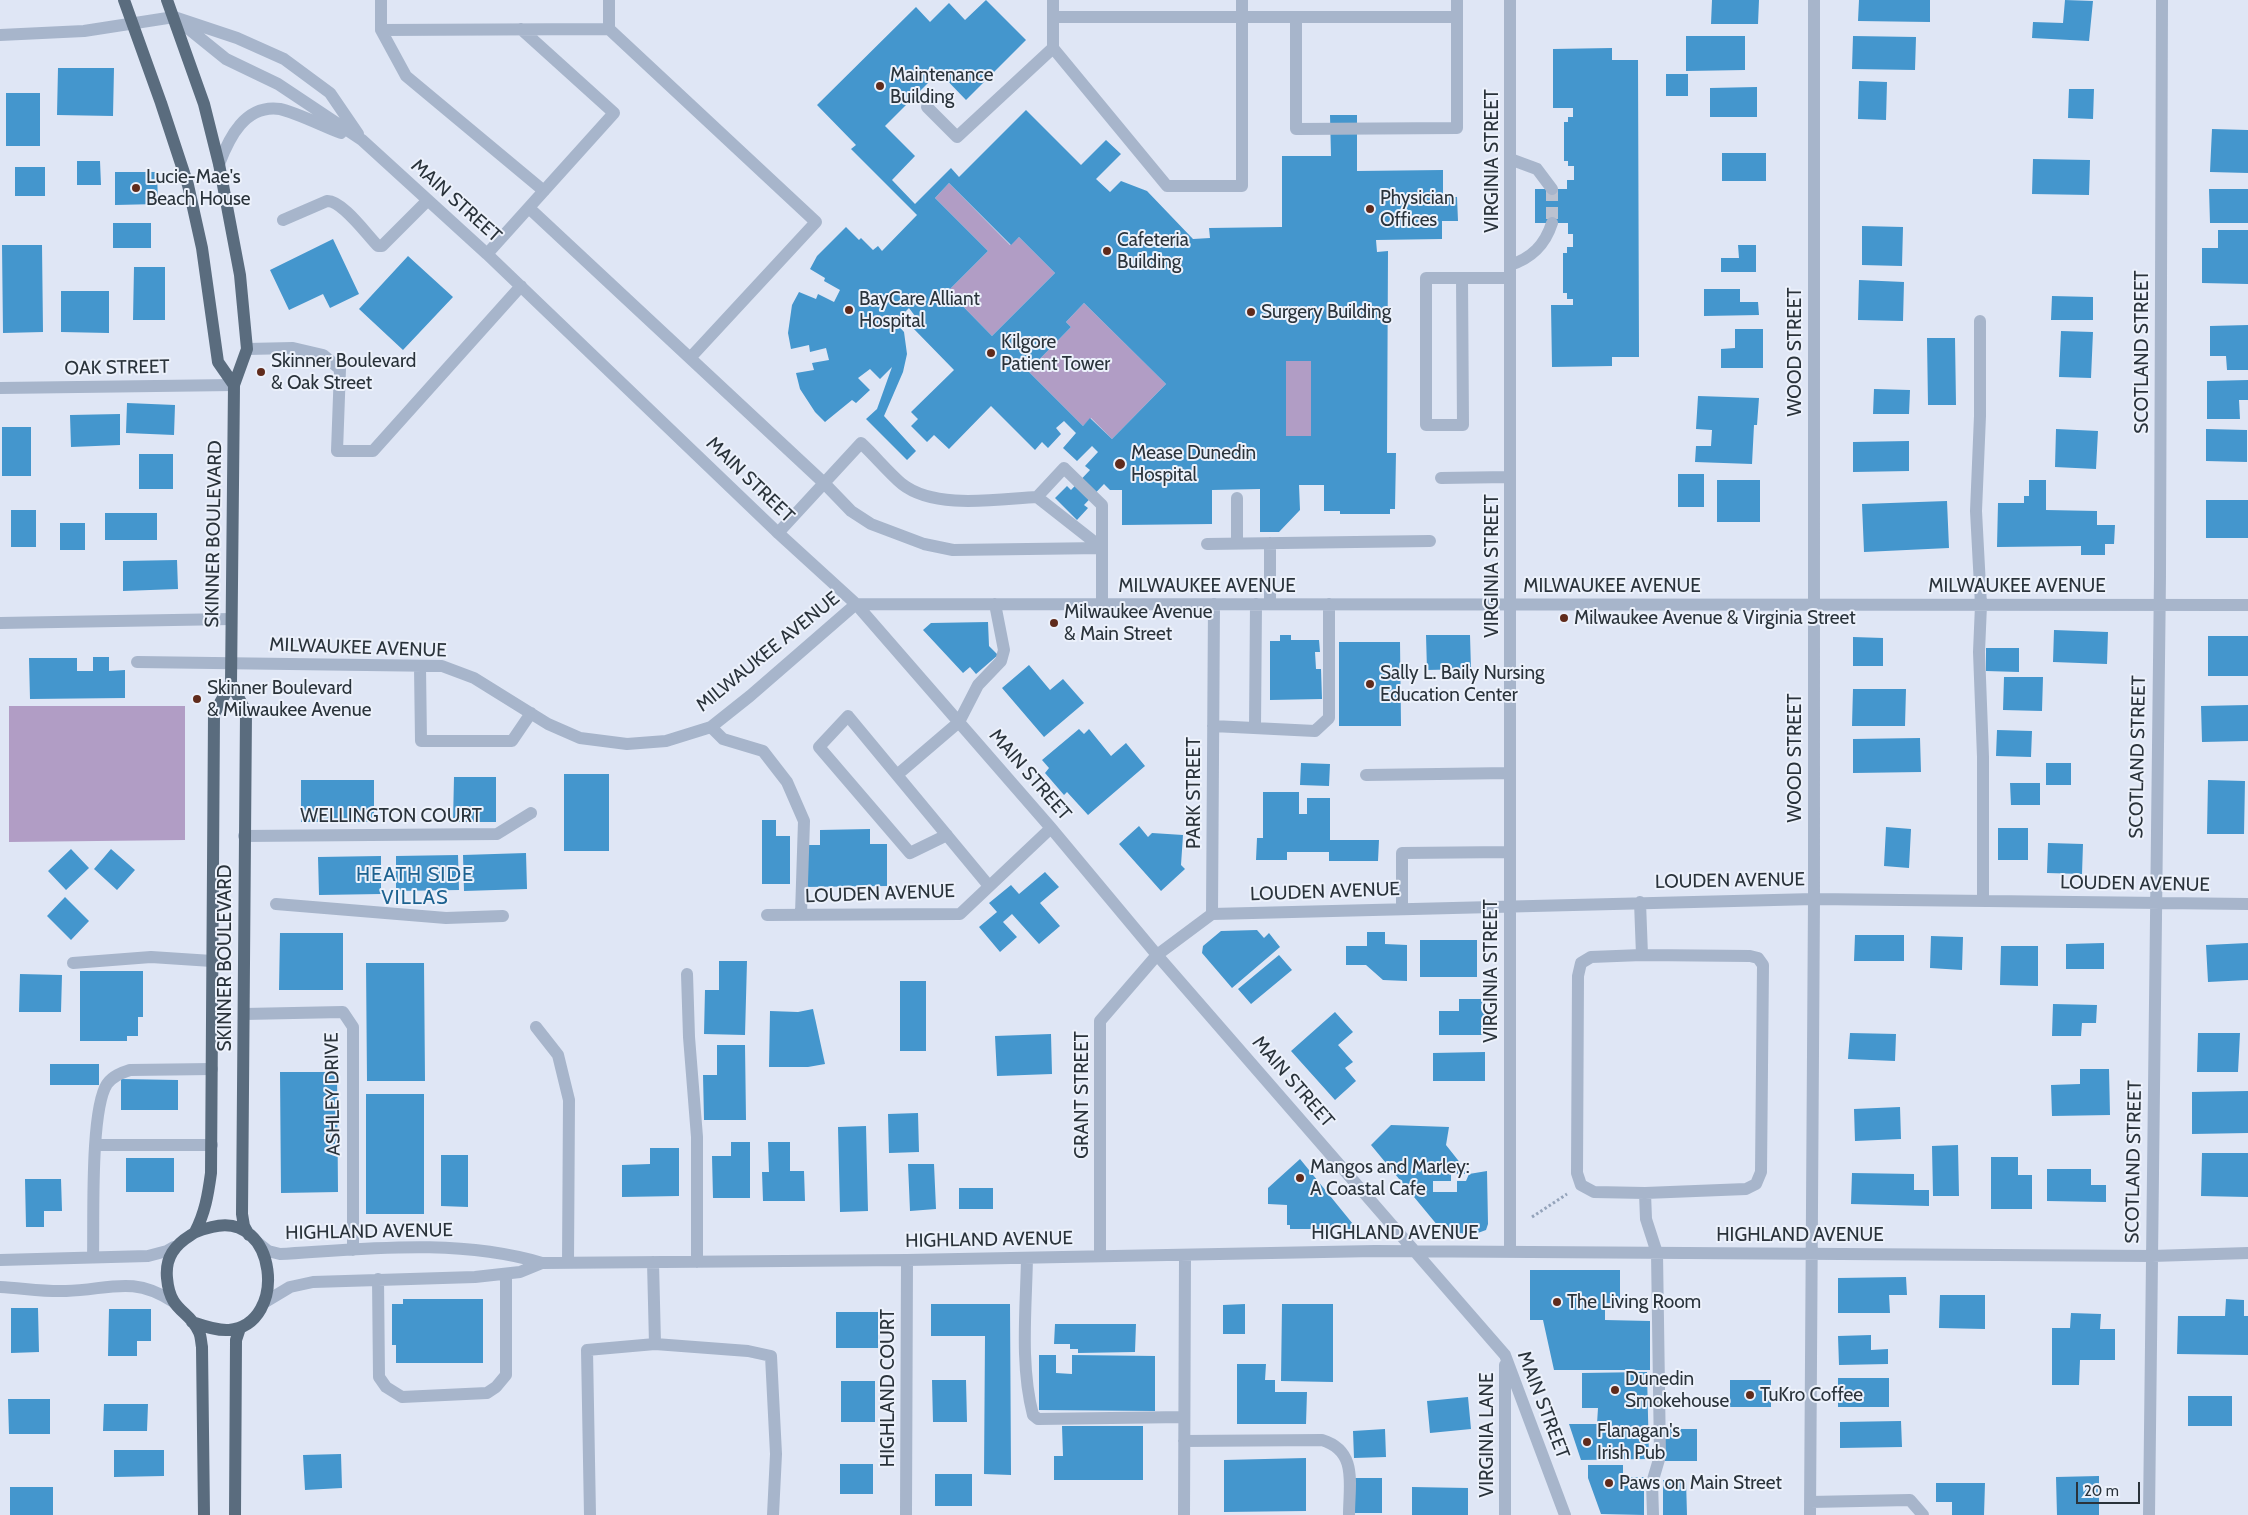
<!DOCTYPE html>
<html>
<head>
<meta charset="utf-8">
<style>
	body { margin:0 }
	#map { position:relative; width:2248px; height:1515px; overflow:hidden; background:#dfe6f5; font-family:Cabin,sans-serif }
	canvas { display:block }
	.scale { position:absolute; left:2076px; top:1482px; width:64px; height:22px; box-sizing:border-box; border:2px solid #2a333b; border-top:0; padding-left:6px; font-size:15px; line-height:18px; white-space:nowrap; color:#2a333b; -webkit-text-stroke:4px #ecf1fb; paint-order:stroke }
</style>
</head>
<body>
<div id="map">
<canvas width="2248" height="1515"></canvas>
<div class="scale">20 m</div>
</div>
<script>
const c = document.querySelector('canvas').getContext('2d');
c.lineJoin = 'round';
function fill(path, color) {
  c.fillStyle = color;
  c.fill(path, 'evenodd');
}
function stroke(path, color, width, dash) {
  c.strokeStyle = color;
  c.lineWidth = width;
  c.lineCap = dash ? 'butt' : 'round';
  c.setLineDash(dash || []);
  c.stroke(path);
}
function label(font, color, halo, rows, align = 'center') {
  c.font = font + ' Cabin,sans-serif';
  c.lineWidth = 4;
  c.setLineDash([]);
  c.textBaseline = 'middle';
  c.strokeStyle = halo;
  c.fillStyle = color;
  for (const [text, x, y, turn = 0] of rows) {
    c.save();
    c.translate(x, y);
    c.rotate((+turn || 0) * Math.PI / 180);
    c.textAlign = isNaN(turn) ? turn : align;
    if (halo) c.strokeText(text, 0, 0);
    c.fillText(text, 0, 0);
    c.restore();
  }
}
const green = new Path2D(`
	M949 183 1010 245 1019 237 1055 273 992 336 948 291 988 251 935 198Z
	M1084 303 1166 384 1112 439 1091 418 1083 426 1028 371 1071 327 1066 322Z
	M1286 361H1311V436H1286Z
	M9 706H185V840L9 842Z`);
const building = new Path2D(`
	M986 0 1026 40 966 100 939 72 885 126 915 156 892 180 915 204 951 168 959 177 1026 110 1081 165 1106 140 1121 154 1096 179 1110 192 1121 181 1147 191 1193 239 1210 238 1209 228 1282 227V156H1331L1330 115H1357V171L1443 170V197H1457L1458 221H1442V239L1376 240 1377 252 1388 251 1387 453H1396L1395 509H1390V514H1340V511H1324V485H1299L1300 510 1279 532H1260V489L1212 490V524L1122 525V490H1110L1104 484 1084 505 1088 508 1077 520 1055 498 1067 486 1071 490 1090 470 1085 466 1098 452 1092 446 1077 461 1063 448 1076 433 1064 421 1056 428 1061 434 1048 448 1042 442 1035 450 991 406 949 449 934 435 927 442 911 426 918 419 911 412 954 370 912 327 918 320 909 308 895 322 904 332 907 354 903 372 884 416 916 451 907 460 866 419 877 409 892 367 880 379 870 369 858 378 870 390 856 403 852 400 825 422 815 412 800 389 796 373 814 370 812 363 829 360 826 348 810 352 809 345 791 349 788 333 792 305 799 292 816 299 818 294 834 302 840 290 824 281 825 278 810 269 817 256 846 227 859 240 861 238 873 250 878 246 882 251 917 215 851 149 856 145 817 105 916 7 930 22 949 3 965 20ZM949 183 1011 245 1019 237 1055 273 992 336 948 291 988 251 935 198ZM1084 303 1166 384 1112 439 1090 418 1083 426 1028 371 1071 327 1066 322ZM1286 361H1311V436H1286Z
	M1712 0H1759L1758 24H1711Z
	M1859 0H1930V22L1858 21Z
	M2065 0 2093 1 2089 41 2032 38 2033 22 2063 23Z
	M1686 36H1745V70L1686 71Z
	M1853 36 1916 37 1915 70 1852 69Z
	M1612 48V60H1638L1639 357H1612V366L1552 367 1551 305H1573V299H1567V293H1563V253H1567V247H1573V234H1568V223H1535V189H1567V180H1574V166H1568V161H1564V122H1568V117H1573V108H1553V49Z
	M58 68H114L113 116 57 115Z
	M1666 74H1688V96H1666Z
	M1859 81 1887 82 1886 120 1858 119Z
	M1757 87V117H1710V88Z
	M2069 89H2094L2093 119 2068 118Z
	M6 93H40V146H6Z
	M2212 129 2248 130V173L2210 172Z
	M1722 153H1766V181H1722Z
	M2033 159 2090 160 2089 195 2032 194Z
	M77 161H100L101 185H77Z
	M15 167H45V196H15Z
	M115 172H157L158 204 115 205Z
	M2209 189H2248V223H2210Z
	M113 223H151V248H113Z
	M1862 226 1903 227 1902 266 1862 265Z
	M2218 230H2248V284L2202 283V248H2218Z
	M333 239 359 294 330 308 323 294 289 310 270 270Z
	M2 245H42L43 332 3 333Z
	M1738 245H1756V272H1721V258H1739Z
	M408 256 453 297 403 350 359 309Z
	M134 267H165V320H133Z
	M1859 280 1904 282 1903 321 1858 320Z
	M1704 289H1740V302H1758L1759 315 1704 316Z
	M61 291H109V333L61 332Z
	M2052 296 2093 297V320H2051Z
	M2248 325V370H2227L2226 356H2210V326Z
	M1735 329H1763V368H1721V349L1735 348Z
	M2061 331 2093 332 2091 378 2059 377Z
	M1927 338H1955L1956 405H1928Z
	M2248 380V400H2239L2240 419H2207V381Z
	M1874 389 1910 390 1909 414H1873Z
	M1698 396 1759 398 1757 425H1754L1752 464 1695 462 1696 446H1711L1712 430 1696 429Z
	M127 403 175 405 174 435 126 433Z
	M120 414V445L71 447 70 415Z
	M2 427H31V476H2Z
	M2056 429 2098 431 2096 469 2055 467Z
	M2206 429 2247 430V462L2206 461Z
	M1909 441V471L1853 472V442Z
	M139 454H173V489H139Z
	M1678 474H1704V507H1678Z
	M1717 480H1760V522H1717Z
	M2029 480H2046V510L2097 511V525H2115L2114 544H2105V555H2081V546L1997 547 1998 503H2024V496H2029Z
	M2206 500H2248V538H2206Z
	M1947 501 1949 548 1864 552 1862 504Z
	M11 510H36V547H11Z
	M105 513H157V540H105Z
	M60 523H85V550H60Z
	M177 560 178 589 123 591V561Z
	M988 622 989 646 998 655 976 674 970 667 963 673 923 630 931 623Z
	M2054 630 2108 632 2107 664 2053 662Z
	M1280 635H1291V640H1319L1320 652H1315L1316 669H1321L1322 699 1270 700V641H1280Z
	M1426 635H1470L1471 669 1427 670Z
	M2208 636H2248V676H2208Z
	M1853 637 1883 638V666H1853Z
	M1339 642H1400L1401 726H1339Z
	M1986 648H2019V672L1986 671Z
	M93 657H109V671L125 670V698L30 699 29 658H77V671H93Z
	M1029 665 1050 690 1063 679 1084 703 1044 737 1002 688Z
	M2004 677H2043L2042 711 2003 710Z
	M1853 689H1906L1905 726H1852Z
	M2248 705V741L2202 742 2201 706Z
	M1079 729 1084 734 1089 729 1111 756 1126 743 1145 766 1088 815 1067 792 1064 795 1045 773 1049 768 1042 760Z
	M1997 730 2032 731 2031 757 1996 756Z
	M1920 738 1921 772 1853 773V739Z
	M1301 763 1330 764 1329 786 1300 785Z
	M2046 763H2071V785H2046Z
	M564 774H609V851H564Z
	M454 777H496V822H453Z
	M301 780H374V822H301Z
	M2208 780 2245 781 2244 834H2207Z
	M2010 783H2040V805H2011Z
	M1263 792H1299V814H1307V798H1330V840H1379L1378 861H1329V852H1287V860H1256L1257 838H1263Z
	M762 820H776V836H790V884H762Z
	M1139 826 1148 837 1152 833 1183 835 1181 865 1185 869 1161 891 1119 844Z
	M1886 827 1911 829 1909 868 1884 866Z
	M1998 828H2028V860H1998Z
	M870 829V844H887V886L805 887V845H820V830Z
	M2048 843 2083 844 2082 874 2047 873Z
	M71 849 89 868 66 890 48 871Z
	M111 849 135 870 117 890 94 869Z
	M526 853 527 889 464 891 463 855Z
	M458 855 459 890 396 891V856Z
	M381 856V894L319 895 318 857Z
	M1045 872 1059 887 1040 903 1060 926 1039 944 1012 914 1003 922 1017 937 1000 952 979 927 997 912 989 903 1011 885 1019 894Z
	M65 897 89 921 71 940 47 916Z
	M1257 930 1264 938 1269 933 1280 947 1232 988 1202 953 1203 946 1221 931Z
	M1367 932H1385V944L1407 945V981L1383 980 1366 965H1346V946H1367Z
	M280 933H343V990H279Z
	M1855 935H1904V961H1854Z
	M1931 936 1963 937 1962 970 1930 968Z
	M1420 940H1477V977H1420Z
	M2104 943V969H2066V944Z
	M2248 943V980L2208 982 2206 945Z
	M2001 946H2038V986L2000 985Z
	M1279 955 1292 970 1251 1004 1238 989Z
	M719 961H747L745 1035 704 1034 705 990H719Z
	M366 963H424L425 1081H367Z
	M80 971H143V1017H138V1036H127V1041H80Z
	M20 974 62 975 61 1012H19Z
	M900 981H926V1051H900Z
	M1459 999H1484L1483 1011H1490V1035H1439V1011H1459Z
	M2053 1004 2097 1005 2096 1023H2082L2081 1036H2052Z
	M813 1009 825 1064 808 1067H769L770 1011 798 1012Z
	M1335 1012 1353 1032 1338 1045 1353 1062 1345 1068 1356 1081 1335 1100 1291 1051Z
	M1850 1033 1896 1034 1895 1061 1848 1059Z
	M2198 1033H2240L2238 1072H2197Z
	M1051 1034 1052 1074 997 1076 995 1036Z
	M717 1045H745L746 1120H704L703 1075H717Z
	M1485 1052V1081H1433V1053Z
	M50 1064H99V1085H50Z
	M2080 1069H2109L2110 1115 2052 1116 2051 1085 2080 1084Z
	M280 1072H337L338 1192 281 1193Z
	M121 1079 178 1080V1110H121Z
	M2248 1091V1133L2192 1134V1092Z
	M366 1094H424V1214H366Z
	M1900 1107 1901 1139 1855 1141 1854 1109Z
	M918 1113 919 1152 889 1153 888 1114Z
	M1391 1125 1449 1127 1446 1145 1469 1174 1487 1171 1488 1224 1486 1230 1475 1234 1443 1232 1371 1145ZM1451 1174H1469L1466 1181H1457V1192H1433V1181H1451Z
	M866 1126 868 1211 840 1212 838 1127Z
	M731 1142H750V1198H713L712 1156H731Z
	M768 1142H790V1171H804L805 1201H763L762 1172H769Z
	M1958 1145 1959 1196H1933L1932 1146Z
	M650 1148H679V1196L622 1197V1165L650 1164Z
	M2202 1153H2248V1197L2201 1196Z
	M441 1155H468V1207L441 1206Z
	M1991 1157H2018V1175H2032V1209H1991Z
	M126 1158H174V1192H126Z
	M1300 1159 1357 1229H1290V1225H1287V1205L1268 1204V1188Z
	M908 1164H934L936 1209 910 1211Z
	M2047 1169H2091V1185H2106V1202L2047 1201Z
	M1852 1173 1914 1174V1190H1929V1206L1851 1204Z
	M25 1179H61L62 1211H44V1227H26Z
	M959 1188H993V1209H959Z
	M1530 1270H1620V1303H1605V1320L1650 1321V1370H1554L1543 1320H1530Z
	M1906 1277 1907 1295H1889L1890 1313H1838V1278Z
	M1940 1295H1985V1329L1939 1328Z
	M403 1299H483V1363H396V1345H392V1304H403Z
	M2226 1299 2244 1300V1316H2248V1355L2177 1354 2178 1316H2225Z
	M931 1304H1010L1011 1475 984 1474 985 1336H931Z
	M1245 1304V1334H1223V1305Z
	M1282 1304H1333V1382L1281 1381Z
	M11 1308H38L39 1352 11 1353Z
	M109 1309H151V1341H137V1356H108Z
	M836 1312H878V1348H836Z
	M2071 1313 2101 1314 2100 1329H2115V1360H2080L2079 1385H2052V1328H2070Z
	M1055 1324H1136L1135 1352 1078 1353V1349H1070V1344H1054Z
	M1871 1335V1350L1888 1349V1364L1839 1365 1838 1336Z
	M1039 1355H1056V1373L1072 1374V1355L1155 1356V1411L1039 1410Z
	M1237 1364H1266L1265 1380H1275V1392H1307L1306 1424H1237Z
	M1647 1372 1649 1459 1581 1460 1569 1424H1597L1598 1408H1582V1373Z
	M1838 1378H1889V1407H1838Z
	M932 1380H966L967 1422H933Z
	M1730 1380H1771V1407H1730Z
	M841 1381H875V1422H841Z
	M2188 1396H2232V1426H2188Z
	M1468 1397 1471 1429 1430 1433 1427 1401Z
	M8 1399H50V1434H9Z
	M104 1404H148L147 1431H103Z
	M1901 1421 1902 1447 1840 1448V1422Z
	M1062 1426H1143V1480H1054V1456H1063Z
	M1385 1429 1386 1457 1354 1458 1353 1431Z
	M1665 1429H1697V1461H1665Z
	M114 1450H164V1476L114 1477Z
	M341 1454 342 1488 305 1490 303 1455Z
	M1306 1458V1511L1224 1512V1460Z
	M840 1464H873V1494H840Z
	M1588 1465H1623V1477H1644V1515L1601 1514 1588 1478Z
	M935 1474H972V1506H935Z
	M2099 1476V1515H2057L2056 1477Z
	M1354 1478H1382V1513H1353Z
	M1663 1480H1686L1687 1515H1663Z
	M1936 1483H1985L1984 1515H1952V1502H1936Z
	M10 1487H53V1515H10Z
	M1412 1487 1468 1488V1515H1412Z`);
const minorTunnel = new Path2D(`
	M1552 189V223`);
const path = new Path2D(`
	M1532 1217 1567 1194`);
const minor = new Path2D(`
	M381 0V30L609 29 816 222 690 358
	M174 17 226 59 278 84 362 140 487 254 776 531 856 604 1051 828 1157 955 1505 1355 1565 1515
	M1053 17H1457
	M1296 17V129L1457 128V0
	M609 29V0
	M381 30 406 76 544 191
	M0 35 84 31 174 17 237 38 284 59 330 93 358 134
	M1053 48 1167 186H1242V0
	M927 107 957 137 1053 48V0
	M1510 159 1537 169 1552 189
	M219 164C229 138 245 104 280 109 295 112 325 127 341 133
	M529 208 824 483 851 511 871 524 924 544 953 550 1102 548
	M283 220 327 201C342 200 367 235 378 246H382L428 200
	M487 254 614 113 521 29
	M1510 265C1532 258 1545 245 1552 223
	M1462 278 1463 425H1426V278H1510
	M1980 321V416L1976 511 1981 605 1979 652 1983 757V901
	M247 349 293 348 323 355 340 369 337 451H373L521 286
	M0 388 234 385
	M1441 478 1510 477
	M1037 497 1102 548
	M1237 498V543
	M778 533 861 443C875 456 888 472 902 484 935 510 998 499 1037 497L1064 468 1102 505V604
	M1270 543V604
	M1207 544 1430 541
	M0 623 231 619
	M137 662 442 666 474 678 548 724 580 738 627 744 666 741 711 727 750 696 856 604 2248 605
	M420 667 421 741H512L531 713
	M1213 726 1315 731 1329 718V604
	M711 727 723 739 763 751 787 782 804 821 801 914
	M1255 728 1256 604
	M897 775 959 722 978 685 1001 661 1004 650 995 604
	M1366 775 1510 773
	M947 835 910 853 819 747 848 716 989 886
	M244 836 497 834 531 813
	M1640 902 1642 955 1591 957 1581 963 1578 976 1577 1173 1581 1185 1594 1192 1645 1193 1646 1219 1657 1253 1660 1456 1652 1483 1653 1515
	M276 904 446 918 503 916
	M1402 909V853L1510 852
	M1212 914 1814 899 2248 904
	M767 915 960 914 1051 828
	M1642 955 1750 956 1758 958 1763 965 1761 1172 1756 1184 1746 1189 1645 1193
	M73 963 151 957 212 961
	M687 974 689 1037 697 1137V1262
	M244 1014 343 1012 353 1027V1250
	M536 1027 558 1055 569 1100 568 1263
	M96 1145H212
	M258 1243 268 1251 280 1254C366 1249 457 1238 542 1263L907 1260 1375 1251 2152 1256 2248 1253
	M1510 1251V0
	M1100 1256V1021L1157 955 1212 914 1214 604
	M93 1257C94 1222 90 1110 107 1084 113 1076 121 1073 130 1070L212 1069
	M1027 1258C1026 1310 1020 1365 1033 1415L1038 1419 1184 1417
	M0 1260 148 1256 167 1251 174 1247
	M378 1279 379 1377 386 1387 402 1397 487 1393 496 1387 506 1375V1274
	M0 1287C22 1288 44 1292 66 1291 108 1290 132 1275 172 1301
	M265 1302 290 1287 313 1282 475 1277 520 1272 542 1263
	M655 1344 748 1351 771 1356 776 1454 773 1515
	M1505 1365V1515
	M1184 1441 1322 1440C1358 1451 1349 1484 1349 1515
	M1810 1502 1910 1500 1923 1515
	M590 1515 587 1350 655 1344 653 1262
	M906 1515 907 1260
	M1184 1515 1185 1255
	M1810 1515 1814 899V0
	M2149 1515 2160 576 2162 0`);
const major = new Path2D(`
	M124 0 161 103 188 185 202 248 218 362 234 385
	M167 0 204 104 219 164 240 275 247 349 234 385 231 683 214 714 211 1173C208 1195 205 1213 195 1232
	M231 683 246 712 242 1214 244 1226 249 1235
	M192 1322C204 1326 217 1331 229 1330 289 1324 277 1210 212 1227 205 1229 197 1230 191 1235 175 1245 165 1257 167 1278 170 1313 189 1309 199 1332 201 1336 201 1342 202 1347L204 1515
	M235 1515 236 1340 240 1328`);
const markers = [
	[880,86,5,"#602b1c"],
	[136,188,5,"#602b1c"],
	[1370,209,5,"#602b1c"],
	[1107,251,5,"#602b1c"],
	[849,310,5,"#602b1c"],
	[1251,312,5,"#602b1c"],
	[991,353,5,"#602b1c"],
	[261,372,5,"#602b1c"],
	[1120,464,6,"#602b1c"],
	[1564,618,5,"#602b1c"],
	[1054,623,5,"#602b1c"],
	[1370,684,5,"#602b1c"],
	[197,699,5,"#602b1c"],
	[1300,1178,5,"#602b1c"],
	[1557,1302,5,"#602b1c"],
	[1615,1390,5,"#602b1c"],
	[1750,1395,5,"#602b1c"],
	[1587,1442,5,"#602b1c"],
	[1609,1483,5,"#602b1c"]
];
const poiNames = [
	["Maintenance",890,75],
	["Building",890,97],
	["Lucie-Mae's",146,177],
	["Beach House",146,199],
	["Physician",1380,198],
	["Offices",1380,220],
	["Cafeteria",1117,240],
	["Building",1117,262],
	["BayCare Alliant",859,299],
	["Hospital",859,321],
	["Surgery Building",1261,312],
	["Kilgore",1001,342],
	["Patient Tower",1001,364],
	["Skinner Boulevard",271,361],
	["& Oak Street",271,383],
	["Mease Dunedin",1131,453],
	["Hospital",1131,475],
	["Milwaukee Avenue",1064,612],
	["& Main Street",1064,634],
	["Milwaukee Avenue & Virginia Street",1574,618],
	["Sally L. Baily Nursing",1380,673],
	["Education Center",1380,695],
	["Skinner Boulevard",207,688],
	["& Milwaukee Avenue",207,710],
	["Mangos and Marley:",1310,1167],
	["A Coastal Cafe",1310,1189],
	["The Living Room",1567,1302],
	["Dunedin",1625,1379],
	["Smokehouse",1625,1401],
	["TuKro Coffee",1760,1395],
	["Flanagan's",1597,1431],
	["Irish Pub",1597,1453],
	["Paws on Main Street",1619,1483]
];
const streetNames = [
	["VIRGINIA STREET",1492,161,-90],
	["MAIN STREET",456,201,42],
	["WOOD STREET",1795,352,-90],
	["SCOTLAND STREET",2142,352,-90],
	["OAK STREET",117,368,-1],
	["MAIN STREET",750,480,44],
	["SKINNER BOULEVARD",214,534,-89],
	["VIRGINIA STREET",1492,566,-90],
	["MILWAUKEE AVENUE",1207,586],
	["MILWAUKEE AVENUE",1612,586],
	["MILWAUKEE AVENUE",2017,586],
	["MILWAUKEE AVENUE",358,648,2],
	["MILWAUKEE AVENUE",768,652,-39],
	["SCOTLAND STREET",2138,757,-89],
	["WOOD STREET",1795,758,-90],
	["MAIN STREET",1030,775,49],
	["PARK STREET",1194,793,-90],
	["WELLINGTON COURT",391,816],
	["LOUDEN AVENUE",1730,881,-1],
	["LOUDEN AVENUE",2135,884,1],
	["LOUDEN AVENUE",1325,892,-2],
	["LOUDEN AVENUE",880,894,-2],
	["SKINNER BOULEVARD",225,958,-90],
	["VIRGINIA STREET",1491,971,-90],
	["MAIN STREET",1293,1082,49],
	["ASHLEY DRIVE",333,1094,-91],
	["GRANT STREET",1082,1095,-90],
	["SCOTLAND STREET",2134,1162,-89],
	["HIGHLAND AVENUE",369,1232,-1],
	["HIGHLAND AVENUE",1395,1233],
	["HIGHLAND AVENUE",1800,1235],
	["HIGHLAND AVENUE",989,1240,-1],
	["HIGHLAND COURT",888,1388,-90],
	["MAIN STREET",1543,1405,69],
	["VIRGINIA LANE",1487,1435,-90]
];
const neighbourhoodNames = [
	["HEATH SIDE",415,875],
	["VILLAS",415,898]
];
fill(green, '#b19dc5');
fill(building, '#4496cd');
stroke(minorTunnel, '#bbc2d0', 12, [12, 6]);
stroke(path, '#94a3ba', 3, [2.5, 2.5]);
stroke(minor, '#a7b5cb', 12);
stroke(major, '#5a6c7e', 12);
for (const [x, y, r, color] of markers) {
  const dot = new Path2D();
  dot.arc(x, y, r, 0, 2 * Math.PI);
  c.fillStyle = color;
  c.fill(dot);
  stroke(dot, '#ecf1fb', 2);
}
label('19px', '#2a333b', '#ecf1fb', poiNames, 'left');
label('19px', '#2a333b', '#ecf1fb', streetNames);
c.letterSpacing = '1px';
label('20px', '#1d6290', '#ecf1fb', neighbourhoodNames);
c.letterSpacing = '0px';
</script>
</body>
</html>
